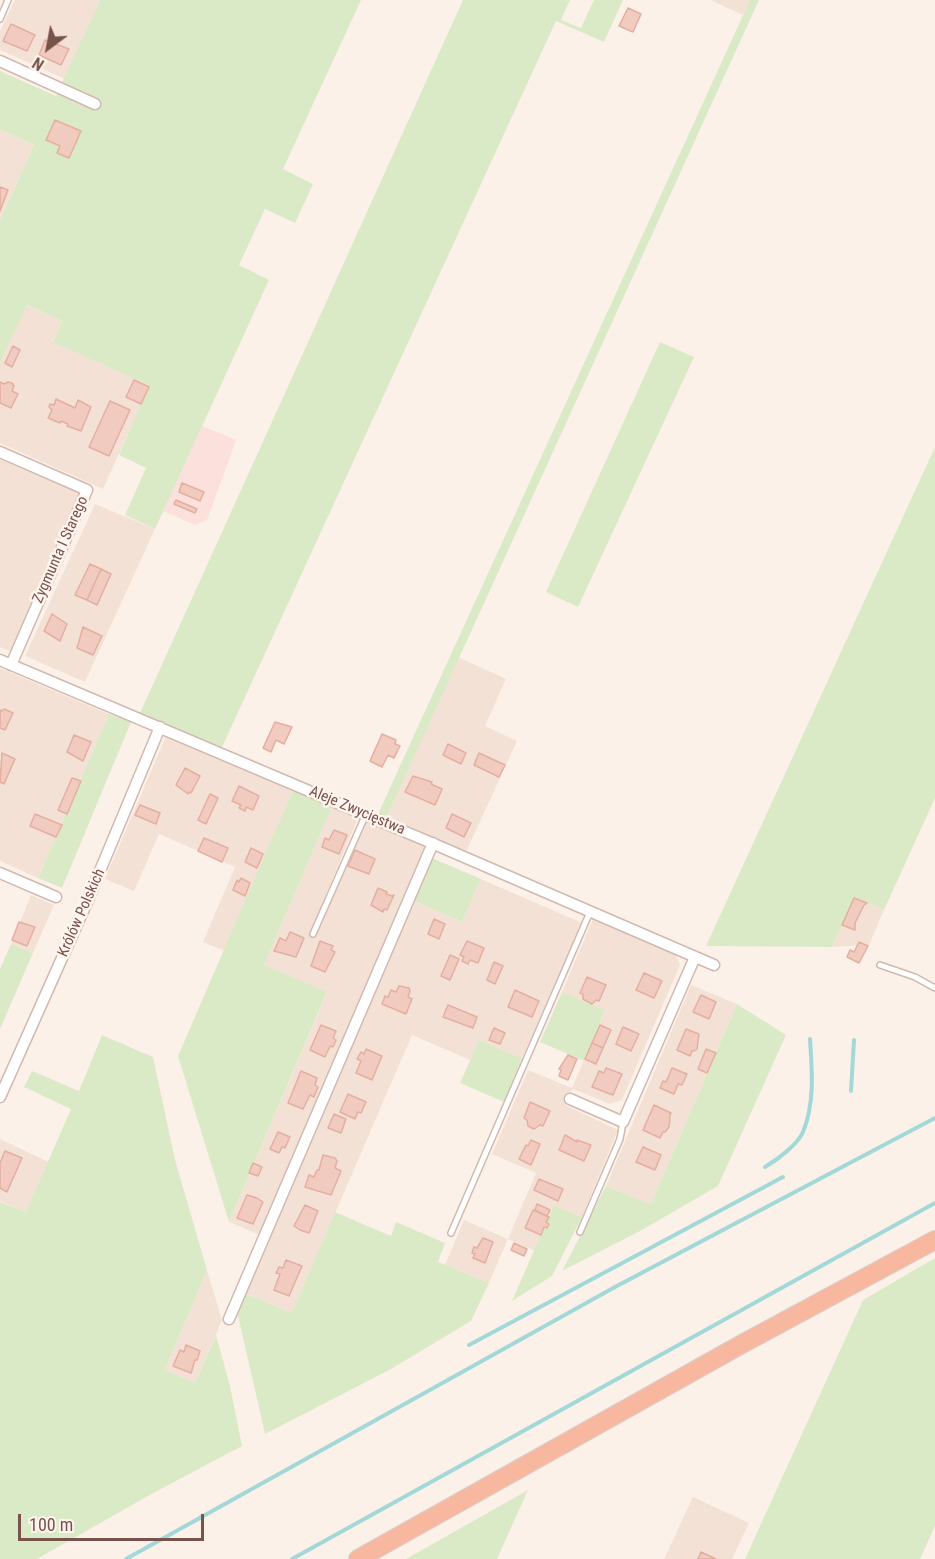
<!DOCTYPE html>
<html>
<head>
<meta charset="utf-8">
<style>
	body { margin:0 }
	#map { position:relative; width:935px; height:1559px; overflow:hidden; background:#fcf1e8; font-family:"Roboto Condensed",sans-serif }
	canvas { display:block }
	.north { position:absolute; left:18px; top:18px; width:60px; height:60px; -webkit-text-stroke:4px #fff5ee; paint-order:stroke; rotate:212deg; font-size:16px; font-weight:700; line-height:24px; text-align:center; color:#77534c }
	.north::after { content:''; display:block; margin:auto; width:21px; height:27px; background:#77534c; clip-path:polygon(50% 0,100% 100%,50% 72%,0 100%) }
	.scale { position:absolute; left:18px; top:1514px; width:186px; height:27px; box-sizing:border-box; border:3px solid #77534c; border-top:0; padding-left:8px; font-size:18px; line-height:21px; white-space:nowrap; color:#77534c; -webkit-text-stroke:4px #fff5ee; paint-order:stroke }
</style>
</head>
<body>
<div id="map">
<canvas width="935" height="1559"></canvas>
<div class="north">N</div>
<div class="scale">100 m</div>
</div>
<script>
const c = document.querySelector('canvas').getContext('2d');
c.lineJoin = 'round';
function fill(path, color) {
  c.fillStyle = color;
  c.fill(path, 'evenodd');
}
function stroke(path, color, width, dash) {
  c.strokeStyle = color;
  c.lineWidth = width;
  c.lineCap = dash ? 'butt' : 'round';
  c.setLineDash(dash || []);
  c.stroke(path);
}
function label(font, color, halo, rows, align = 'center') {
  c.font = font + ' "Roboto Condensed",sans-serif';
  c.lineWidth = 5;
  c.setLineDash([]);
  c.textBaseline = 'middle';
  c.strokeStyle = halo;
  c.fillStyle = color;
  for (const [text, x, y, turn = 0] of rows) {
    c.save();
    c.translate(x, y);
    c.rotate((+turn || 0) * Math.PI / 180);
    c.textAlign = isNaN(turn) ? turn : align;
    if (halo) c.strokeText(text, 0, 0);
    c.fillText(text, 0, 0);
    c.restore();
  }
}
const residential = new Path2D(`
	M15 0H100L65 79 0 50V31Z
	M710 0H750L743 15Z
	M0 129 34 145 0 220Z
	M26 305 62 321 53 341 150 385 103 489 0 443V363Z
	M0 459 82 494 11 652 0 647Z
	M95 504 155 529 85 682 25 656Z
	M458 657 506 679 485 726 517 741 466 852 387 816Z
	M0 668 109 714 38 878 0 861Z
	M166 736 293 790 225 951 203 942 235 867 159 834 134 891 105 879Z
	M332 807 358 818 325 897 331 900 366 820 426 846 260 1235 229 1222 327 993 264 965Z
	M481 879 582 923 522 1058 479 1040 470 1060 412 1035 292 1313 244 1293 414 901 462 922Z
	M31 895 54 905 33 953 11 944Z
	M855 897 884 910 869 945 832 947Z
	M594 917 675 953 680 965 622 1100 610 1104 573 1089 565 1105 618 1130 582 1217 554 1205 535 1251 508 1239 489 1283 445 1265 464 1220 508 1239 536 1173 492 1154 528 1070 572 1088 605 1011 562 992Z
	M691 985 737 1004 651 1204 606 1186Z
	M0 1139 49 1162 26 1212 0 1201Z
	M207 1270 222 1320 195 1383 165 1370Z
	M693 1497 749 1523 732 1559H664Z`);
const commercial = new Path2D(`
	M202 426 236 440 207 520 195 525 163 511Z`);
const green = new Path2D(`
	M100 0H361L283 169 313 184 295 223 265 209 239 265 269 280 155 529 125 515 146 468 119 455 149 385 53 342 62 321 27 305 0 363V220L34 145 0 129V71L56 96Z
	M463 0H570L561 20 581 28 594 0H623L604 42 556 21 222 747 140 713Z
	M750 0H759L387 816 378 814Z
	M660 342 694 357 578 607 546 592Z
	M935 447V798L884 910 855 897 832 947 706 946Z
	M109 714 131 722 62 888 38 878Z
	M293 790 332 807 264 965 327 992 229 1222 178 1056Z
	M432 858 481 879 462 922 414 901Z
	M11 944 33 953 0 1029V969Z
	M562 992 605 1010 584 1061 540 1042Z
	M737 1004 786 1035 718 1186 640 1231 562 1271 606 1186 651 1204Z
	M102 1035 153 1057 175 1160 207 1270 165 1370 195 1383 216 1335 230 1386 242 1446 155 1492 37 1559H0V1202L26 1212 71 1109 24 1087 32 1071 79 1091Z
	M479 1040 522 1058 504 1102 460 1083Z
	M554 1205 582 1217 552 1276 512 1301Z
	M335 1212 391 1236 396 1222 445 1243 438 1262 489 1283 471 1321 391 1369 265 1434 237 1311 244 1293 292 1313Z
	M935 1258V1526L920 1559H745L863 1300Z
	M528 1490 497 1559H406Z`);
const stream = new Path2D(`
	M851 1091 854 1040
	M765 1167C777 1160 798 1144 803 1132 815 1103 812 1070 810 1039
	M469 1345 783 1177
	M126 1559 615 1287 935 1118
	M292 1559 935 1203`);
const building = new Path2D(`
	M628 8 641 14 633 32 619 26Z
	M11 24 35 35 27 51 3 41Z
	M45 40 69 49 61 65 39 55Z
	M55 120 81 131 69 158 57 153 60 146 46 140Z
	M0 187 8 190 0 211Z
	M13 346 20 350 12 367 5 363Z
	M134 380 149 387 141 404 126 397Z
	M0 382 4 384 8 382 12 383 14 386 12 391 18 394 11 408 0 403Z
	M56 399 75 408 78 400 91 407 81 431 67 426 68 424 61 421 60 423 48 418 52 410 49 407 50 404 54 405Z
	M110 401 130 410 109 456 89 447Z
	M182 483 204 492 200 501 179 492Z
	M176 500 197 509 195 513 174 504Z
	M90 564 101 569 87 600 75 595Z
	M101 569 111 574 97 605 87 600Z
	M52 614 67 624 60 641 44 631Z
	M83 627 102 636 93 655 77 648Z
	M4 709 13 713 5 730 0 728V710L2 711Z
	M275 722 292 727 284 744 276 740 271 752 263 748Z
	M382 734 396 740 395 744 400 746 394 758 388 755 382 767 370 761Z
	M74 735 91 742 83 761 67 752Z
	M448 744 466 753 461 764 443 755Z
	M2 753 15 759 4 784 0 782Z
	M479 753 505 765 499 777 474 765Z
	M185 768 200 776 191 793 189 792 188 794 176 785Z
	M413 776 432 782 431 784 442 789 435 805 405 792Z
	M72 778 81 781 67 814 58 810Z
	M239 786 259 796 253 810 246 807 245 811 239 808 241 805 232 801Z
	M210 794 218 798 206 824 198 820Z
	M140 805 160 813 156 824 135 815Z
	M35 814 62 825 56 837 30 826Z
	M452 814 471 823 464 837 446 828Z
	M334 830 347 835 339 854 322 847 325 838 329 840Z
	M204 838 228 848 222 862 198 851Z
	M251 848 263 854 257 868 245 862Z
	M355 850 375 859 369 874 348 866Z
	M241 878 250 883 245 896 233 890 237 880 239 882Z
	M378 888 387 892 386 894 392 896 394 895 387 910 384 909 383 912 371 905Z
	M854 898 867 903 864 905 855 923V930L842 925Z
	M434 919 445 924 439 939 428 934Z
	M19 922 35 927 27 946 12 940Z
	M290 932 304 938 296 957 274 951 280 938 286 941Z
	M320 941 333 946 331 950 335 952 325 972 311 966Z
	M467 941 484 948 478 963 470 960 468 964 462 961 464 957 460 955Z
	M859 942 868 946 859 963 847 957 850 950 854 952Z
	M450 955 459 959 450 980 441 976Z
	M494 962 503 966 495 984 487 980Z
	M644 973 662 981 654 998 636 990Z
	M587 977 606 985 599 1001 596 1000 592 1004 583 999V994L580 993Z
	M399 986 409 988 410 991 408 997 412 999 406 1014 382 1004 385 996 388 997 391 990 396 992Z
	M515 990 539 1001 532 1017 508 1007Z
	M701 995 716 1002 709 1019 693 1012Z
	M448 1005 477 1017 473 1028 443 1017Z
	M321 1025 336 1031 333 1038 336 1040 333 1047 330 1046 325 1057 310 1050Z
	M600 1025 611 1030 603 1048 592 1043Z
	M623 1027 639 1034 631 1051 616 1044Z
	M494 1028 505 1033 500 1044 489 1040Z
	M686 1029 699 1034 697 1049 694 1051H692L690 1056 677 1050Z
	M592 1043 603 1048 596 1064 585 1059Z
	M366 1049 382 1056 372 1080 356 1073 361 1061 357 1059 361 1052 364 1054Z
	M706 1049 716 1053 707 1073 698 1069Z
	M568 1055 577 1059 568 1080 559 1076 561 1070 559 1069Z
	M606 1068 622 1074 613 1095 592 1087 599 1071 604 1073Z
	M672 1068 687 1074 682 1085 678 1084 674 1094 660 1088 663 1081 666 1082Z
	M301 1071 317 1078 315 1085 318 1087 314 1097 310 1095 303 1109 288 1103Z
	M348 1094 366 1102 361 1113 358 1112 355 1119 340 1112Z
	M530 1102 550 1111 543 1126 540 1125 534 1129 528 1126 527 1120 524 1118Z
	M654 1105 671 1113 669 1118 670 1119 669 1127 665 1132H663L660 1138 643 1130Z
	M334 1114 346 1119 341 1133 328 1128Z
	M278 1132 290 1137 285 1148 282 1147 279 1153 270 1149Z
	M565 1135 577 1142V1140L591 1145 584 1161 559 1150Z
	M531 1140 540 1144 531 1165 519 1159 526 1145 528 1146Z
	M643 1147 661 1155 655 1170 636 1162Z
	M5 1151 22 1158 7 1192 0 1188V1163Z
	M323 1155 335 1158 337 1161 335 1168 341 1171 331 1195 305 1187 309 1175 314 1177 317 1170H319Z
	M253 1163 262 1167 258 1176 249 1173Z
	M539 1179 563 1189 558 1201 534 1190Z
	M247 1195 257 1198 263 1202 253 1224 237 1218Z
	M537 1204 550 1210 547 1216 535 1210Z
	M305 1205 318 1211 309 1233 300 1230 294 1226Z
	M533 1210 549 1217 546 1222 549 1224 547 1228 544 1227 541 1235 525 1228Z
	M483 1238 493 1242 485 1263 473 1258 475 1254 472 1253 474 1247 477 1248Z
	M514 1243 527 1249 524 1256 511 1250Z
	M286 1260 302 1266 289 1296 274 1290 280 1274 276 1273 279 1267 283 1268Z
	M186 1345 200 1351 197 1360H195L191 1373 173 1366 180 1350 184 1352Z
	M701 1552 716 1559H698Z`);
const service = new Path2D(`
	M0 19 8 0
	M313 934 366 814
	M880 965 915 977 935 988
	M580 1232 620 1139 623 1122
	M451 1233 590 912`);
const minor = new Path2D(`
	M0 61 95 104
	M0 452 87 490 11 665
	M0 660 427 841 714 965
	M0 873 56 897
	M0 1097 87 902 160 727
	M570 1099 623 1122 695 957
	M229 1319 433 843`);
const trunk = new Path2D(`
	M358 1559 742 1344 935 1240`);
const streetNames = [
	["Zygmunta I Starego",61,550,-66],
	["Aleje Zwycięstwa",357,811,23],
	["Królów Polskich",82,913,-66]
];
fill(residential, '#f4e1d6');
fill(commercial, '#fce0dc');
fill(green, '#dbeac6');
stroke(stream, '#a2d8d7', 4);
fill(building, '#f2cbc0');
stroke(building, '#e4aea0', 1.5);
stroke(service, '#d1b9b0', 8);
stroke(minor, '#d1b9b0', 13);
stroke(trunk, '#d9cfcd', 20);
stroke(service, '#fff', 5);
stroke(minor, '#fff', 10);
stroke(trunk, '#f8b8a0', 18);
label('15px', '#77534c', '#fff5ee', streetNames);
</script>
</body>
</html>
